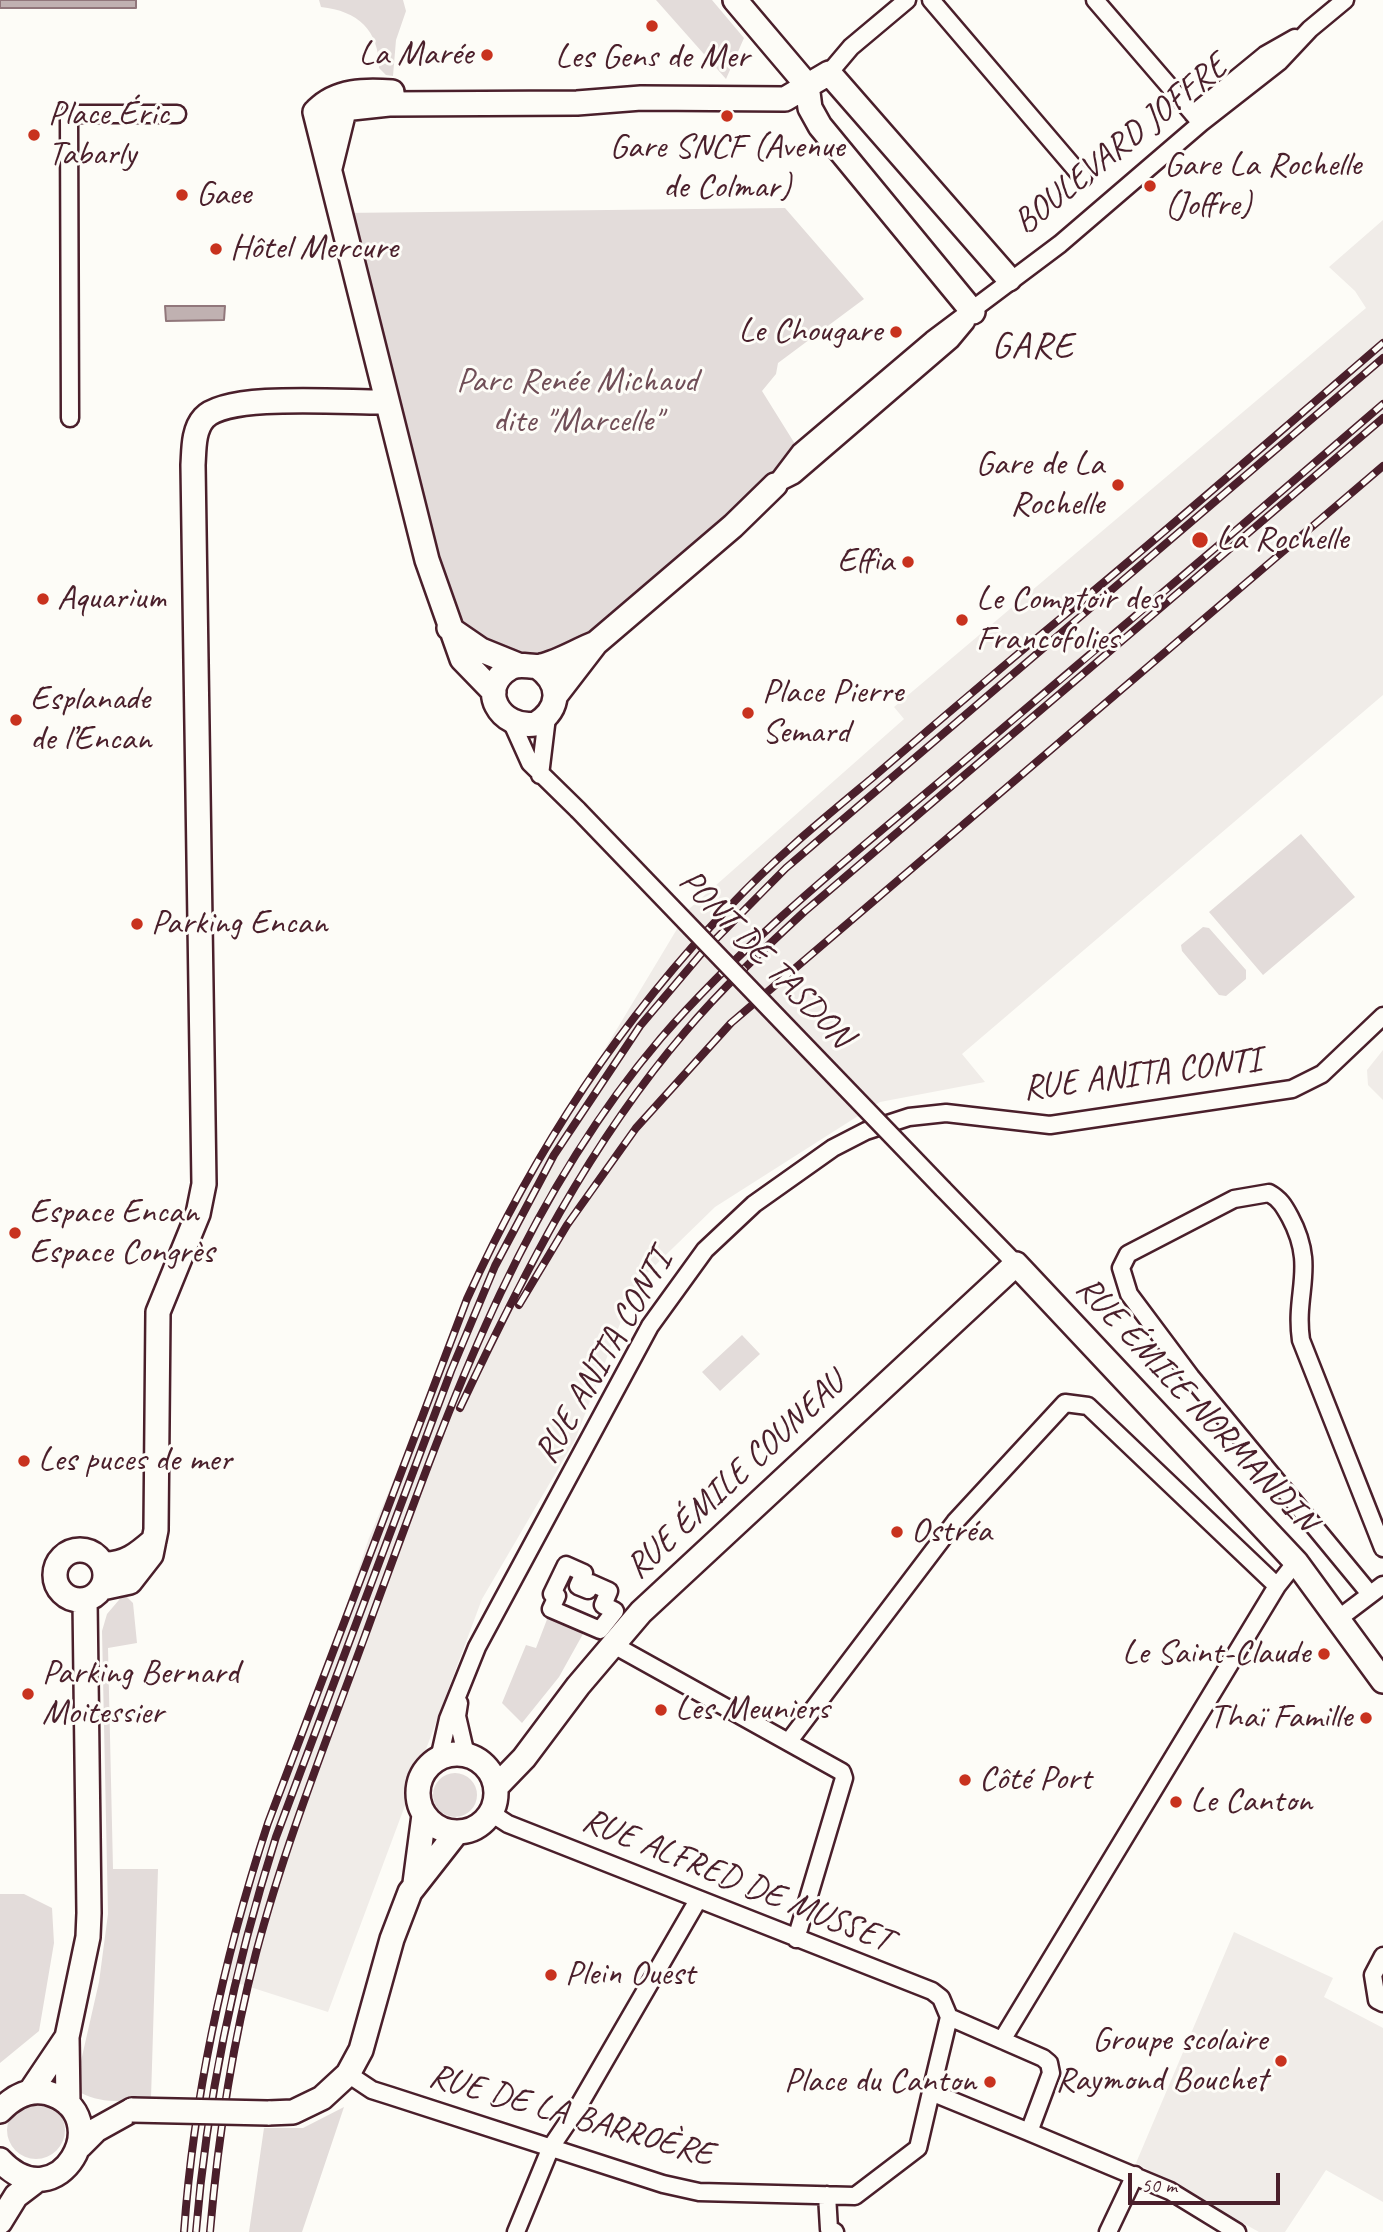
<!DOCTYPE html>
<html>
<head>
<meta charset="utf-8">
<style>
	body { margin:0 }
	#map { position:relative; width:1383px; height:2232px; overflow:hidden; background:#fdfcf7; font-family:Caveat,sans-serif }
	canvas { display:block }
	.scale { position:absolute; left:1128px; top:2173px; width:152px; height:32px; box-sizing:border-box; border:4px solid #4a1f2b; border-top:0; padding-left:9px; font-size:21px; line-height:24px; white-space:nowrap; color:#4a1f2b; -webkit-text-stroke:5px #fdfcf7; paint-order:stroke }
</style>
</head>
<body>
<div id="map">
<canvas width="1383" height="2232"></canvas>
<div class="scale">50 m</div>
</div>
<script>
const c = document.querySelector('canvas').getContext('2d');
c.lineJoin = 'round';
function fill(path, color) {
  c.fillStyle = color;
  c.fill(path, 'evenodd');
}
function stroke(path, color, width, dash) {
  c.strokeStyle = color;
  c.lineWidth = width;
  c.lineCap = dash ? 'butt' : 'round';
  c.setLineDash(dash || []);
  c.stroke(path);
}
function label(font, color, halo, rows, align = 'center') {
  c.font = font + ' Caveat,sans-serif';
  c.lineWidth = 6;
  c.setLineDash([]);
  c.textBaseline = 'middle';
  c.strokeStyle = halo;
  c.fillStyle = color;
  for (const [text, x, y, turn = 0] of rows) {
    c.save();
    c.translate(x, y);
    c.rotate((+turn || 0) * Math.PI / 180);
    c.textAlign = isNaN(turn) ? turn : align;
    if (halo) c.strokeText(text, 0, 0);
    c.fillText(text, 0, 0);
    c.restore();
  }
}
const built = new Path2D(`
	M1383 220V695L962 1054 985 1082 880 1102 715 1207 635 1285 575 1440 482 1599 328 2012 222 1978 369 1538 507 1212 689 909 904 719 894 707 1366 308 1355 291 1329 267Z
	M1383 1050V1100L1368 1085 1367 1070Z
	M1234 1932 1333 1978 1324 1997 1383 2028V2202L1326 2170 1285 2232H1259L1136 2163Z`);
const green = new Path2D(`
	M319 0H403L406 11 396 40 393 76 386 75 379 68C379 30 358 11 321 7Z
	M656 0H712L744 38 726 79Z
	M785 208 864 299 778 363 776 374 762 391 800 452 596 643 538 667 449 628 342 213Z
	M1301 834 1355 897 1263 975 1209 912Z
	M1203 927 1209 928 1246 970V979L1226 996 1219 995 1182 951 1181 945Z
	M742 1335 760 1354 720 1391 702 1372Z
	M124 1594 133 1603 137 1643 108 1648 113 1869H158L151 2098C128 2102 102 2104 81 2093V2061L99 1982 108 1914 102 1631 107 1614Z
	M551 1609 588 1625 559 1677 522 1723 502 1703 526 1645 536 1648Z
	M433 1795a22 22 0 1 1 44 0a22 22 0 1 1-44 0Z
	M0 1894H24L52 1908 54 1943 39 2031 0 2063Z
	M7 2130a29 29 0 1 1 58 0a29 29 0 1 1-58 0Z
	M344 2107 302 2232H249L264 2128H303Z`);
const water = new Path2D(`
	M0 0H136V8H0Z
	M225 306 224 320 166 321 165 306Z`);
const street = new Path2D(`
	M931 0 1083 178
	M1095 0 1201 123
	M829 73 851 47 907 0
	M1193 114 1265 55 1295 38
	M70 418 69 114H177
	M782 481 794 475 951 340 966 322
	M775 485 800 452 932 340 1060 244 1201 123 1279 62 1310 29 1345 0
	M512 723 530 763 578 810
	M540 775 547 717
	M943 1189 1016 1264
	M566 1565 584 1573 578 1586 588 1590 591 1583 609 1591 603 1605 615 1611 600 1630 551 1609 557 1596 552 1594Z
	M1370 1594 1191 1377 1129 1294 1121 1268 1128 1254 1234 1199 1269 1193C1280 1199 1284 1206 1290 1217 1317 1267 1294 1292 1301 1340L1383 1548
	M1338 1619 1383 1585
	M612 1644 842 1772 844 1778 796 1939
	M459 1703 457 1716 466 1755
	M789 1741 955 1522 1065 1403 1088 1406 1277 1586
	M439 1759 448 1719 477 1647 650 1326 705 1250 754 1204 833 1148 866 1131 909 1117 946 1113 1050 1125 1292 1089 1322 1074 1383 1016
	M491 1813 508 1824 932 1991 941 1998 949 2017
	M1383 1956 1373 1975 1377 2000 1383 2003
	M949 2017 1043 2058 1049 2063 1051 2073 1029 2132 931 2092Z
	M1002 2040 1277 1586 1296 1562
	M348 2074 372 2090 391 2096 663 2184 699 2192 855 2196 918 2148 931 2092
	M1029 2132 1170 2191 1237 2232
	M827 2195 829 2229 835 2232
	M516 2232 551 2147 578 2107 698 1900
	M1108 2232 1135 2175`);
const secondary = new Path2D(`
	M735 0 807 85
	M807 85 810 108 820 126 973 312
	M317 110C337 90 365 90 392 92
	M315 112 389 104 577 103 641 98 785 99 829 73 1009 279
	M315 112 427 560 462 659 494 692
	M330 168 344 111 352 98
	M449 628 481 650 518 665
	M538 667C562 684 560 709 536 724 500 730 476 688 510 668 521 662 530 668 541 666 559 662 578 650 596 643
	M556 695 596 643 733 526 775 485
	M55 1575a25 25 0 1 1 50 0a25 25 0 1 1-50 0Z
	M103 1564C125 1565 138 1554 154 1540
	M102 1588 130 1582 151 1555 156 1530 158 1312 198 1214 204 1184 193 465C194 450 193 430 204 418 227 392 350 403 387 402
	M418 1793a39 39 0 1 1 78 0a39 39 0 1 1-78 0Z
	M496 1787 524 1758 578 1686 641 1612 1016 1264 1296 1562 1383 1681
	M415 1883 424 1815
	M30 2092 67 2037
	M68 2104 67 2037 88 1937 89 1913 85 1600
	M0 2111C13 2097 29 2088 48 2093 119 2114 59 2223 0 2160
	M268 2113 293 2112 322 2098 348 2074 361 2050 392 1939 410 1892 457 1832
	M80 2146 96 2130 132 2110
	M0 2222 16 2196 37 2180`);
const rail = new Path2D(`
	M519 1305 567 1225 636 1128 731 1023 1383 466
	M460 1408C523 1275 588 1145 685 1032 721 989 763 950 804 912L1383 418
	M184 2232C194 2092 224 1957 268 1823L467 1299C533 1153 619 1021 731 905 774 859 823 819 871 779 934 725 997 671 1061 618 1170 528 1276 435 1383 343
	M196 2232C207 2096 235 1966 276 1837L451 1371 495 1266 554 1155 640 1026 701 954 786 868 1383 358
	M210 2232C218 2138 232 2045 256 1953 287 1836 333 1725 374 1611 449 1408 518 1206 661 1038 752 933 864 846 970 756 1108 640 1246 522 1383 404`);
const streetBridge = new Path2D(`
	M578 810 943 1189`);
const secondaryBridge = new Path2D(`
	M132 2110 268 2113`);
const markers = [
	[652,26,7,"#c8321e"],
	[487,55,7,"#c8321e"],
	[727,116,7,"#c8321e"],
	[34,135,7,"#c8321e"],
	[1150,186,7,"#c8321e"],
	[182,195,7,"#c8321e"],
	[216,249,7,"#c8321e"],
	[896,332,7,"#c8321e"],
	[1118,485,7,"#c8321e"],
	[1200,540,9,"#c8321e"],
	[908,562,7,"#c8321e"],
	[43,599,7,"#c8321e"],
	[962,620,7,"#c8321e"],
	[748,713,7,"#c8321e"],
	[16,720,7,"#c8321e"],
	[137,924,7,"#c8321e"],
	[15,1233,7,"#c8321e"],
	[24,1461,7,"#c8321e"],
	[897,1532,7,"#c8321e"],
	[1324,1654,7,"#c8321e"],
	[28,1694,7,"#c8321e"],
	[661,1710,7,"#c8321e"],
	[1366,1718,7,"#c8321e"],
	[965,1780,7,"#c8321e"],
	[1176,1802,7,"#c8321e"],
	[551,1975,7,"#c8321e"],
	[1281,2061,7,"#c8321e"],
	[990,2082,7,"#c8321e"]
];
const poiNames = [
	["La Marée",473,55,"right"],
	["Les Gens de Mer",652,58,"center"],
	["Place Éric",48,115],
	["Tabarly",48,155],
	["Gare SNCF (Avenue",727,148,"center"],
	["de Colmar)",727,188,"center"],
	["Gare La Rochelle",1164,166],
	["(Joffre)",1164,206],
	["Gaee",196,195],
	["Hôtel Mercure",230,249],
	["Le Chougare",882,332,"right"],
	["Gare de La",1104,465,"right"],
	["Rochelle",1104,505,"right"],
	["La Rochelle",1216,540],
	["Effia",894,562,"right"],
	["Aquarium",57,599],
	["Le Comptoir des",976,600],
	["Francofolies",976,640],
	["Place Pierre",762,693],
	["Semard",762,733],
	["Esplanade",30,700],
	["de l’Encan",30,740],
	["Parking Encan",151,924],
	["Espace Encan",29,1213],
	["Espace Congrès",29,1253],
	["Les puces de mer",38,1461],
	["Ostréa",911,1532],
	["Le Saint-Claude",1310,1654,"right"],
	["Parking Bernard",42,1674],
	["Moitessier",42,1714],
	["Les Meuniers",675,1710],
	["Thaï Famille",1352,1718,"right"],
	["Côté Port",979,1780],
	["Le Canton",1190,1802],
	["Plein Ouest",565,1975],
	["Groupe scolaire",1267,2041,"right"],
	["Raymond Bouchet",1267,2081,"right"],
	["Place du Canton",976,2082,"right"]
];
const streetNames = [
	["BOULEVARD JOFFRE",1121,145,-39],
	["PONT DE TASDON",765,959,46],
	["RUE ANITA CONTI",1142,1075,-7],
	["RUE ANITA CONTI",604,1357,-60],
	["RUE ÉMILE NORMANDIN",1196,1405,47],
	["RUE ÉMILE COUNEAU",736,1476,-43],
	["RUE ALFRED DE MUSSET",737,1881,22],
	["RUE DE LA BARROÈRE",571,2116,16]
];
const parkNames = [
	["Parc Renée Michaud",577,382],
	["dite \"Marcelle\"",577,422]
];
const neighbourhoodNames = [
	["GARE",1033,347]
];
fill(built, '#f0ece8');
fill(green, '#e3dcda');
fill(water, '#c0b1b1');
stroke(water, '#91777b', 2);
stroke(street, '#4a1f2b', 21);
stroke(secondary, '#4a1f2b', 28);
stroke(street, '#fdfcf7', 16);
stroke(secondary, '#fdfcf7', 23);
stroke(rail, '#4a1f2b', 8);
stroke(rail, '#fdfcf7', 5, [16]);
stroke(streetBridge, '#4a1f2b', 21, []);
stroke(secondaryBridge, '#4a1f2b', 28, []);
stroke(streetBridge, '#fdfcf7', 16);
stroke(secondaryBridge, '#fdfcf7', 23);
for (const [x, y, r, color] of markers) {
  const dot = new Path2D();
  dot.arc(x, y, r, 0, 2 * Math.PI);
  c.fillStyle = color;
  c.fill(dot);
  stroke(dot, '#fdfcf7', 2.5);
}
label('35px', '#4a1f2b', '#fdfcf7', poiNames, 'left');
label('35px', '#4a1f2b', '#fdfcf7', streetNames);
label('35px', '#704e57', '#fdfcf7', parkNames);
c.letterSpacing = '2px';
label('37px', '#4a1f2b', '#fdfcf7', neighbourhoodNames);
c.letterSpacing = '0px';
</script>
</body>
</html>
